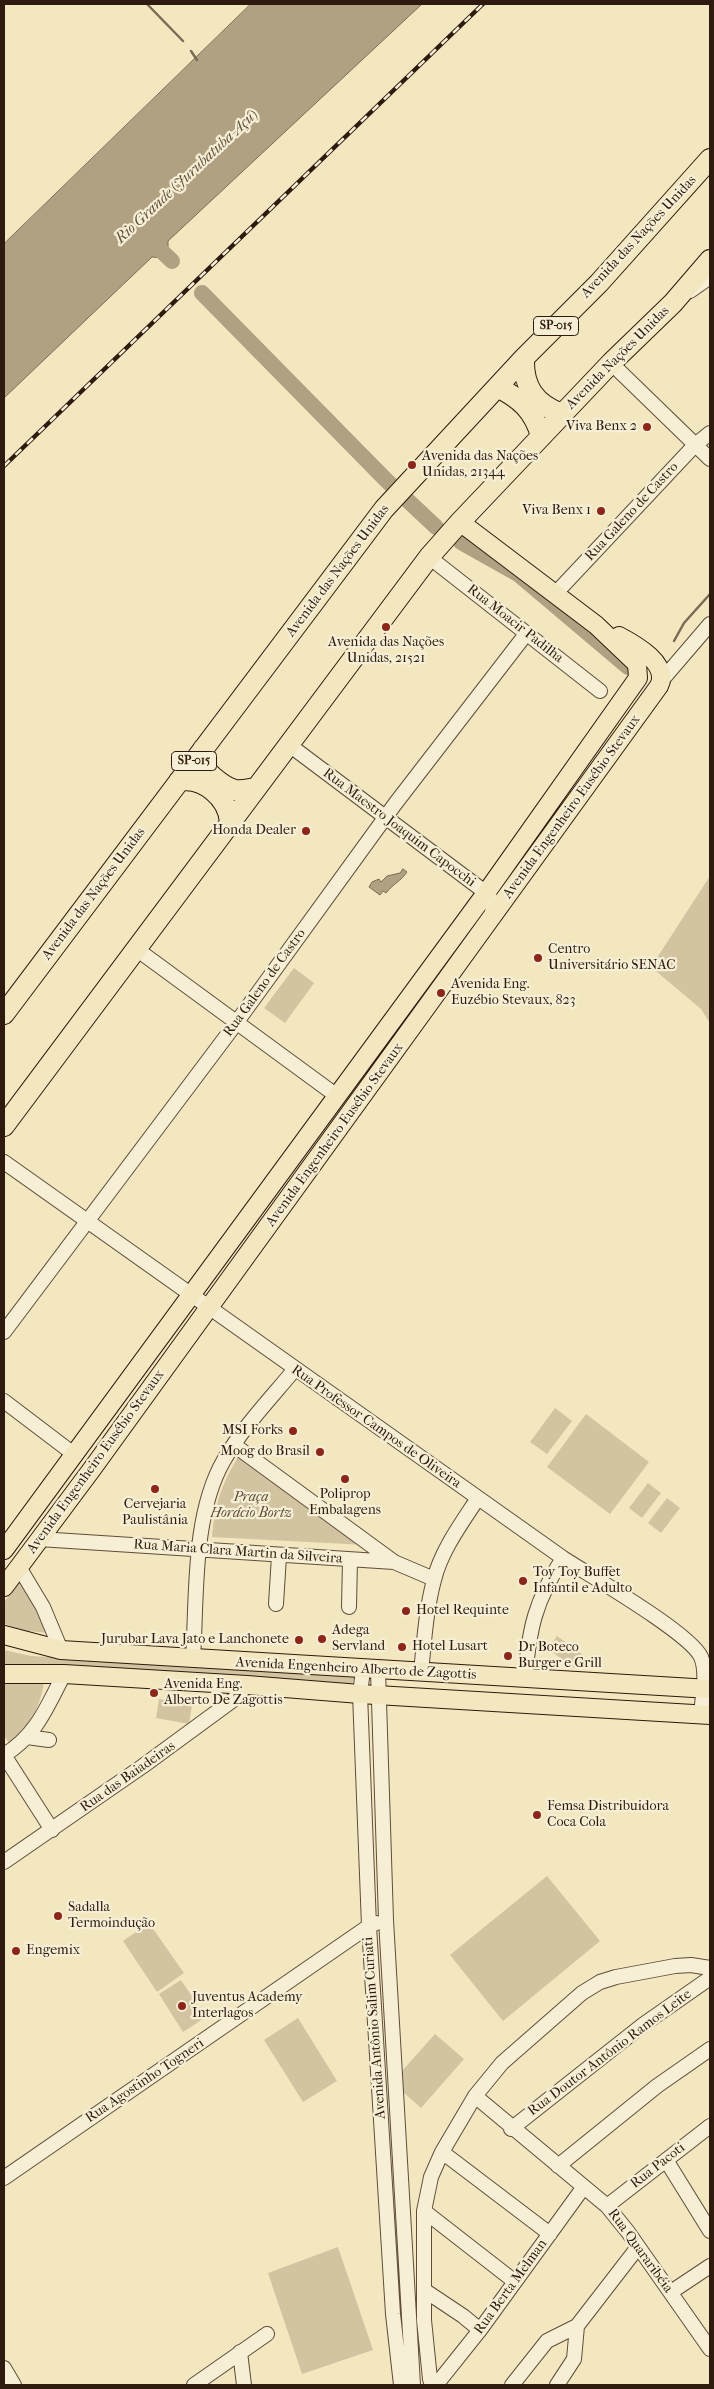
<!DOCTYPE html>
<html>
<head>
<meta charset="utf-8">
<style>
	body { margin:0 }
	#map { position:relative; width:714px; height:2389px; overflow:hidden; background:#f3e7bf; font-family:"IM FELL French Canon",serif }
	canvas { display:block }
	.frame { position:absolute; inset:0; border:5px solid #2e1a0e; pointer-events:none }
</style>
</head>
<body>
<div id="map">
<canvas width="714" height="2389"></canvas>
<div class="frame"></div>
</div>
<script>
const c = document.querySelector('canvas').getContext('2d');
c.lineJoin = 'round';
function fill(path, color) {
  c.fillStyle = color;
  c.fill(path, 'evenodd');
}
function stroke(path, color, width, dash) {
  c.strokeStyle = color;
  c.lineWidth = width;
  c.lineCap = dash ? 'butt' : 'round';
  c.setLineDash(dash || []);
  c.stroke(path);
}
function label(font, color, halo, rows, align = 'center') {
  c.font = font + ' "IM FELL French Canon",serif';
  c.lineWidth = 4.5;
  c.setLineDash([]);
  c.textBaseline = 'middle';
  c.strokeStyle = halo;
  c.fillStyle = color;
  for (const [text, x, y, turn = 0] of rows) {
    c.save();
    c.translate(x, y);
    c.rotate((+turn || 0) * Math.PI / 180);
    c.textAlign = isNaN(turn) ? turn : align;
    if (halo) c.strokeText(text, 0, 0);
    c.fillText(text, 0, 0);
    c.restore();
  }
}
const green = new Path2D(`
	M710 876V1023L701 1009 651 967Z
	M294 968 314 983 285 1023 264 1008Z
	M555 1408 572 1421 547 1454 530 1442Z
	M586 1414 649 1462 610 1514 547 1467Z
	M238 1457 366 1545 212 1537C215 1505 221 1485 238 1457Z
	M648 1483 661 1493 642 1518 629 1508Z
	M667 1498 680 1508 661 1533 648 1523Z
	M24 1576 50 1633 26 1631 4 1624V1602Z
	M557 1636 583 1655 574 1668 548 1649Z
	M4 1650 31 1656 353 1675 355 1678 351 1685 4 1666Z
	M4 1677 45 1678C40 1707 32 1723 9 1743L4 1736Z
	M159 1699 192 1705 189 1724 156 1718Z
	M547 1876 600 1941 503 2021 450 1955Z
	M149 1923 184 1973 157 1992 123 1941Z
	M181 1980 206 2017 183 2032 159 1994Z
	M298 2018 337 2081 303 2102 264 2040Z
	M435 2034 464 2059 421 2108 403 2092 402 2071Z
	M338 2247 373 2350 302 2374 268 2273Z`);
const water = new Path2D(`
	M251 4H422L168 241V256L164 258 152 257 4 398V244Z
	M403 869 407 872C401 881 393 884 386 893L383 891 380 895 369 887 372 882 379 879 381 882 387 876 400 873Z`);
const stream = new Path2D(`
	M147 4 183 41
	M191 51 197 60
	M674 641 684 623 710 594`);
const river = new Path2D(`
	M152 242 172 261
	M202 293 387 481 436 527
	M461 542 518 574 628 667`);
const minor = new Path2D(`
	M690 291 710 277
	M611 363 710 459
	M429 557 600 691
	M555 594 695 445 710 433
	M662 680 710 624
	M288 744 489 895 493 905 491 919
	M135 948 337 1096
	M4 1162 563 1558C589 1575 690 1633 701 1657 708 1673 702 1698 701 1715
	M4 1332 231 1030 395 804 526 634
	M4 1401 75 1455
	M234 1445 394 1562
	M39 1539 394 1562 434 1579
	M19 1567 43 1607 61 1650
	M276 1604 279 1556
	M349 1607 350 1560
	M193 1659C197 1597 192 1515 224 1460 243 1427 271 1398 295 1369
	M363 1670 360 1694 369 1926 393 2314 401 2385
	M378 1670 386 1920 413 2385
	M421 1673C424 1642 426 1610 434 1580 441 1551 461 1524 478 1498
	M525 1679C529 1629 535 1601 563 1558
	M27 1737 49 1740
	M4 1755C36 1736 47 1707 64 1674
	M4 1755 52 1830
	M4 1862 143 1766 233 1700 247 1685
	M475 2096 607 2206 628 2232 710 2349
	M511 2129 644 2024 710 1978
	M442 2152 550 2234
	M666 2160 710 2231
	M558 2166 657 2086 710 2049
	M4 2178 369 1926 376 1923
	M607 2206 710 2126
	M424 2211 514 2281
	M424 2290 463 2316 480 2330
	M671 2292 710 2266
	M240 2352 244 2385
	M4 2368 14 2385
	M194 2385 267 2334
	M432 2385 430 2379 424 2320V2211L431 2177 442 2152 475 2096 502 2063 582 1993 600 1982 616 1977 675 1966 691 1965 710 1968
	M436 2385 480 2330 583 2188
	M512 2385 547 2341 577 2326 638 2247
	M557 2385 574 2359 577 2326`);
const major = new Path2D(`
	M4 1550 486 893 638 678 637 664 596 625 460 522
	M4 1587 92 1469 659 686C670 664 636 645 619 636
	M4 1635 61 1650 710 1689
	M4 1674H64L247 1685 360 1694 710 1715`);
const highway = new Path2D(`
	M524 358C523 387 535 404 562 414
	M497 387C520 398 534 411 541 436
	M203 749 199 758C202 770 223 787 235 790 242 791 249 789 256 788
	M179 781C203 776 228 798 230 822
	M4 1014 384 509 524 358 599 283 710 159
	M4 1126 429 557 460 522 611 363 673 303 710 260`);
const rail = new Path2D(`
	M4 466 483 4`);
const markers = [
	[647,427,5,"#8f2418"],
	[412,465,5,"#8f2418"],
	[601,511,5,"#8f2418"],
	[386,627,5,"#8f2418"],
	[306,831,5,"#8f2418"],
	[538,958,5,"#8f2418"],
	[441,993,5,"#8f2418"],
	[293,1431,5,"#8f2418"],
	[320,1452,5,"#8f2418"],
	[345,1479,5,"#8f2418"],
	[155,1489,5,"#8f2418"],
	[523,1581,5,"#8f2418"],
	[406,1611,5,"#8f2418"],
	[322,1639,5,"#8f2418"],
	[299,1640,5,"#8f2418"],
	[402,1647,5,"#8f2418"],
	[508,1656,5,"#8f2418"],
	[154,1693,5,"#8f2418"],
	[537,1815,5,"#8f2418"],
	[58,1916,5,"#8f2418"],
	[16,1951,5,"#8f2418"],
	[182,2006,5,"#8f2418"]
];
const shields = [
	[556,326,45],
	[194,761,45]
];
const shieldNames = [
	["SP-015",556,326],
	["SP-015",194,761]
];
const streetNames = [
	["Avenida das Nações Unidas",639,237,-47],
	["Avenida Nações Unidas",618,358,-45],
	["Rua Galeno de Castro",632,512,-47],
	["Avenida das Nações Unidas",338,571,-53],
	["Rua Moacir Padilha",515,624,38],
	["Avenida Engenheiro Eusébio Stevaux",572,807,-54],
	["Rua Maestro Joaquim Capocchi",399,828,37],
	["Avenida das Nações Unidas",94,894,-53],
	["Rua Galeno de Castro",265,983,-54],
	["Avenida Engenheiro Eusébio Stevaux",335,1135,-54],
	["Rua Professor Campos de Oliveira",376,1427,35],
	["Avenida Engenheiro Eusébio Stevaux",96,1462,-54],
	["Rua Maria Clara Martin da Silveira",238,1552,4],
	["Avenida Engenheiro Alberto de Zagottis",356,1669,3],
	["Rua das Baiadeiras",128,1777,-35],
	["Avenida Antônio Salim Curiati",375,2028,-94],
	["Rua Doutor Antônio Ramos Leite",610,2053,-37],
	["Rua Agostinho Togneri",145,2081,-34],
	["Rua Pacoti",658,2166,-38],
	["Rua Quararibéia",640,2251,54],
	["Rua Berta Melman",511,2287,-54]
];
const poiNames = [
	["Viva Benx 2",637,427,"right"],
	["Avenida das Nações",422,457],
	["Unidas, 21344",422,473],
	["Viva Benx 1",591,511,"right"],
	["Avenida das Nações",386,643,"center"],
	["Unidas, 21521",386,659,"center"],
	["Honda Dealer",296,831,"right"],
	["Centro",548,950],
	["Universitário SENAC",548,966],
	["Avenida Eng.",451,985],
	["Euzébio Stevaux, 823",451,1001],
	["MSI Forks",283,1431,"right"],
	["Moog do Brasil",310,1452,"right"],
	["Poliprop",345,1495,"center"],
	["Embalagens",345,1511,"center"],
	["Cervejaria",155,1505,"center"],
	["Paulistânia",155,1521,"center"],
	["Toy Toy Buffet",533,1573],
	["Infantil e Adulto",533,1589],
	["Hotel Requinte",416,1611],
	["Adega",332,1631],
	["Servland",332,1647],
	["Jurubar Lava Jato e Lanchonete",289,1640,"right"],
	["Hotel Lusart",412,1647],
	["Dr Boteco",518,1648],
	["Burger e Grill",518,1664],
	["Avenida Eng.",164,1685],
	["Alberto De Zagottis",164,1701],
	["Femsa Distribuidora",547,1807],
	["Coca Cola",547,1823],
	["Sadalla",68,1908],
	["Termoindução",68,1924],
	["Engemix",26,1951],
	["Juventus Academy",192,1998],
	["Interlagos",192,2014]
];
const parkNames = [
	["Praça",251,1498],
	["Horácio Bortz",251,1514]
];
const waterNames = [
	["Rio Grande (Jurubatuba-Açú)",187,177,-43]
];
fill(green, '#d2c4a1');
fill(water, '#b0a183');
stroke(water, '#7c6b54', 1);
stroke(stream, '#7c6b54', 2.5);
stroke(river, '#b0a183', 16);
stroke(minor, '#5f4d3a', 16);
stroke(major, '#2e1a0e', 20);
stroke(highway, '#2e1a0e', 22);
stroke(minor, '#f7efd5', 14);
stroke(major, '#f3e7bf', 18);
stroke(highway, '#f3e7bf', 20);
stroke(rail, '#2e1a0e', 4.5);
stroke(rail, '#f7efd5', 2.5, [8]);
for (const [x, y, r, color] of markers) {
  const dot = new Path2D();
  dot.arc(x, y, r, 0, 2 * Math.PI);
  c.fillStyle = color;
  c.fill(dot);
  stroke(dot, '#f7efd5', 2);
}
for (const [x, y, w] of shields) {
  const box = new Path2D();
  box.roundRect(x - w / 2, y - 9.5, w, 19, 4);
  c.fillStyle = '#f7efd5';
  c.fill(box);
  stroke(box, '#2e1a0e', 1);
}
label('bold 12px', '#2e1a0e', null, shieldNames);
label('14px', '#2e1a0e', '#f7efd5', streetNames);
label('14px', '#2e1a0e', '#f7efd5', poiNames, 'left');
label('italic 14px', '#5f4d3a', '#f7efd5', parkNames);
label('italic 15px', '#62503d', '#f7efd5', waterNames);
</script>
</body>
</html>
